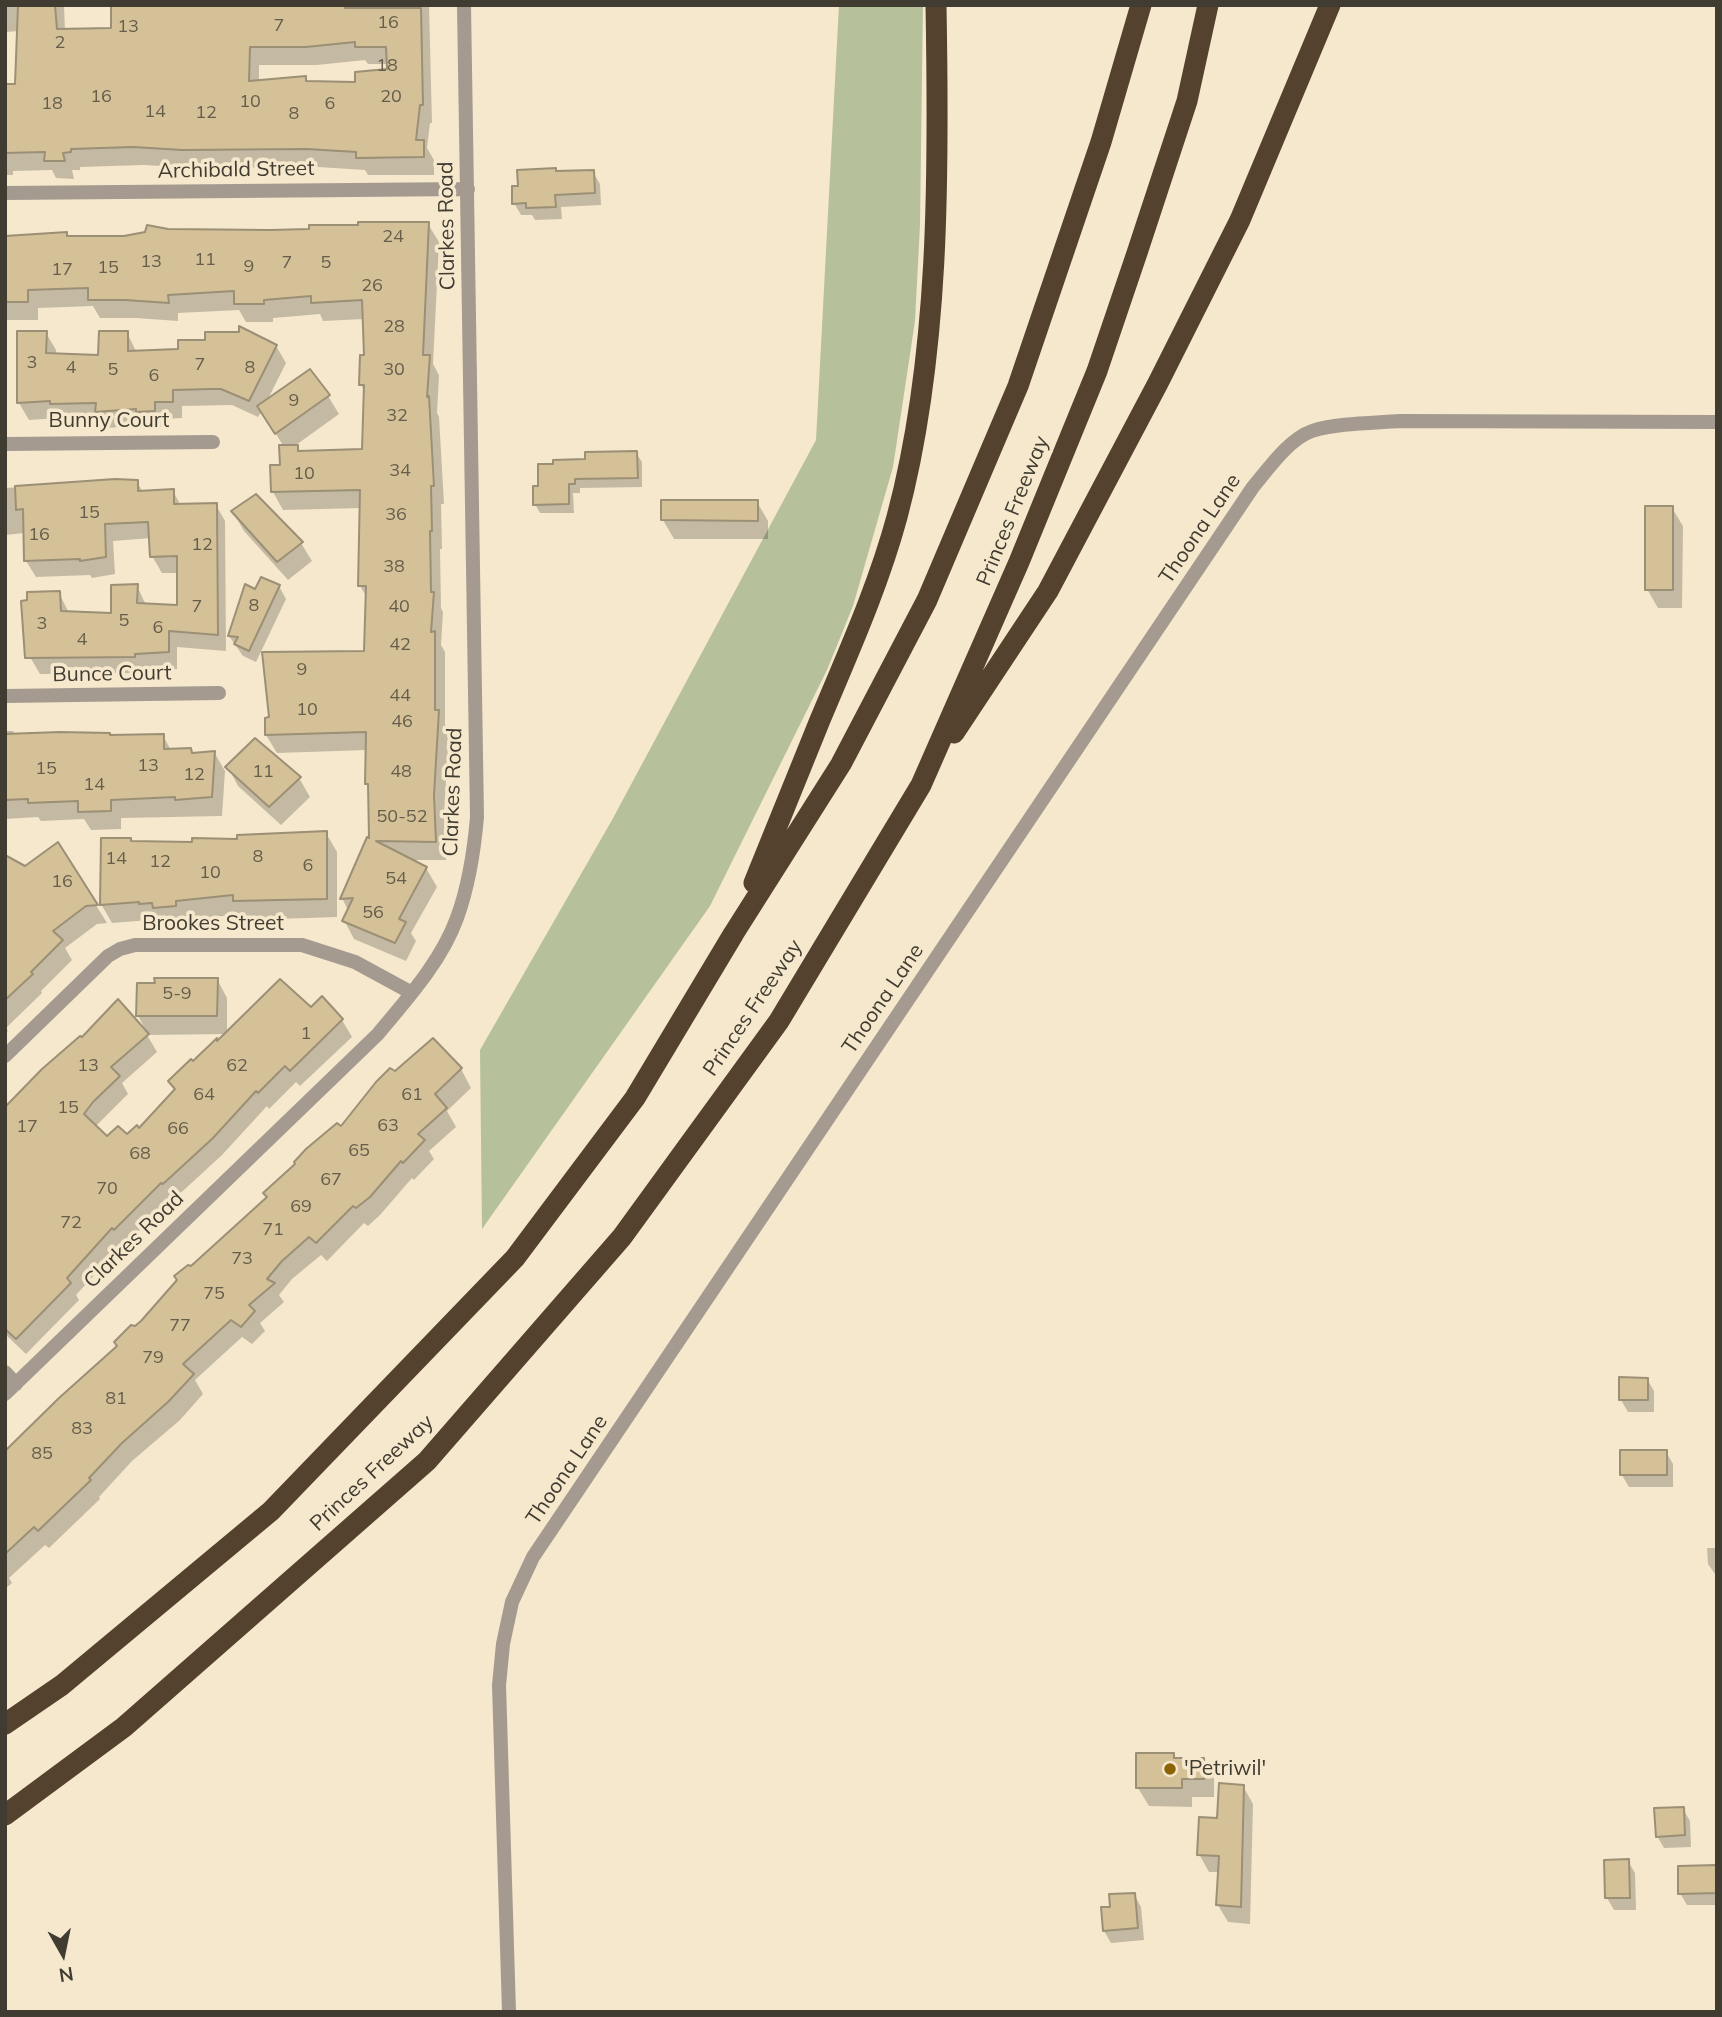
<!DOCTYPE html>
<html>
<head>
<meta charset="utf-8">
<style>
	body { margin:0 }
	#map { position:relative; width:1722px; height:2017px; overflow:hidden; background:#f6e8cc; font-family:Mulish,sans-serif }
	canvas { display:block }
	.frame { position:absolute; inset:0; border:7px solid #413c31; pointer-events:none }
	.north { position:absolute; left:28px; top:1919px; width:70px; height:70px; -webkit-text-stroke:5px #f6e8cc; paint-order:stroke; rotate:171deg; font-size:19px; font-weight:700; line-height:28px; text-align:center; color:#413c31 }
	.north::after { content:''; display:block; margin:auto; width:24px; height:32px; background:#413c31; clip-path:polygon(50% 0,100% 100%,50% 72%,0 100%) }
</style>
</head>
<body>
<div id="map">
<canvas width="1722" height="2017"></canvas>
<div class="frame"></div>
<div class="north">N</div>
</div>
<script>
const c = document.querySelector('canvas').getContext('2d');
c.lineJoin = 'round';
function fill(path, color) {
  c.fillStyle = color;
  c.fill(path, 'evenodd');
}
function stroke(path, color, width, dash) {
  c.strokeStyle = color;
  c.lineWidth = width;
  c.lineCap = dash ? 'butt' : 'round';
  c.setLineDash(dash || []);
  c.stroke(path);
}
function label(font, color, halo, rows, align = 'center') {
  c.font = font + ' Mulish,sans-serif';
  c.lineWidth = 7;
  c.setLineDash([]);
  c.textBaseline = 'middle';
  c.strokeStyle = halo;
  c.fillStyle = color;
  for (const [text, x, y, turn = 0] of rows) {
    c.save();
    c.translate(x, y);
    c.rotate((+turn || 0) * Math.PI / 180);
    c.textAlign = isNaN(turn) ? turn : align;
    if (halo) c.strokeText(text, 0, 0);
    c.fillText(text, 0, 0);
    c.restore();
  }
}
const green = new Path2D(`
	M839 5H923L920 225 915 321 893 467 853 606 827 670 710 906 482 1229 480 1050 612 820 816 440Z`);
const shadow = new Path2D(`
	M5 5H64L65 31 112 30 209 5H429L432 123H430L427 148 434 160V175H368L365 170 318 167 193 168 144 165 80 167V170H72L74 179 56 178 52 170 13 171V175H5V86L17 85 19 31 5 32ZM365 60 368 64H389V70L357 84 308 83 305 78 259 82V65H317Z
	M593 172 600 184 601 205 561 207 562 219 535 220 532 215H521L514 203 519 188Z
	M428 224 439 242 433 364 439 375 437 413 439 417 444 504H441L442 549H440L441 608 443 612 441 645 445 652V724L449 730 444 815 446 860H409L426 868 437 887 411 933 416 941 406 961 354 939 344 920 348 910 342 898 371 841 370 790 367 784V750L277 753 266 735 365 652 368 599 360 586 361 508 283 510 273 492 272 467 281 466 284 447 262 411 258 417 232 405 182 406V418L164 419V427L148 428 146 425 107 428 102 419 61 420 60 418 29 420 19 403 46 333 56 350V355L100 357 127 333 137 353 276 346 286 363 266 403 328 396 339 414 296 445 301 453 364 451 366 393 361 385 366 357 364 319 323 321 320 314 273 318V322H246L239 310 178 313V321L136 318H100L93 306 38 308V320H6L5 238 66 234 68 238H124L168 231 270 232Z
	M636 453 642 462V487L580 488V493H573L574 513H540L535 504 540 487 586 461Z
	M115 481 137 482 143 492 173 491 181 506 216 505 225 521 226 651 177 647V669L144 671V673L40 674 30 657 59 593 69 613 113 615 137 586 146 605 179 607V573H162L152 556 151 538 113 541 115 574 92 578 90 575 36 577 26 561 25 533 5 535V488Z
	M757 502 768 521V539H674L663 520Z
	M1672 508 1683 526 1682 608H1658L1647 589Z
	M233 512 301 543 312 561 288 580 244 531Z
	M279 586 286 599 256 662 243 656 229 636 256 591Z
	M5 731H13L16 735 163 736 171 750 193 755 214 752 225 771 222 816 121 818V829L91 830 84 819 41 821 38 817 5 819Z
	M228 767 299 778 310 797 281 825 238 786Z
	M326 833 337 852V917L245 920 242 914 186 920V925L165 927 163 922H151L150 920 112 923 101 904 132 843H194Z
	M58 844 107 923 97 924 65 948 72 960 41 991 42 993 6 1028 8 1031 5 1033V857L25 868Z
	M217 979 227 998V1034L311 1009 322 998 342 1020 352 1037 300 1086 296 1082 269 1109 267 1106 222 1155 173 1200 171 1199 124 1246 123 1244 76 1295 79 1300 26 1354 5 1334V1111L147 1032 138 1016ZM226 1034 170 1082 175 1091 139 1131 126 1136 107 1139 95 1127 128 1094 122 1083 157 1052 147 1035Z
	M433 1040 461 1069 471 1088 447 1111 456 1127 429 1151 434 1159 414 1180 412 1178 380 1215 368 1226 364 1223 327 1261 321 1255 292 1279 279 1295 284 1302 260 1323 265 1331 252 1344 242 1337 195 1380 203 1394 180 1420 132 1461 99 1497 100 1499 49 1548 45 1545 9 1578 12 1583 5 1589V1452L118 1347 192 1267Z
	M1647 1379 1654 1391V1412H1628L1621 1400Z
	M1666 1452 1673 1464V1487H1629L1622 1475Z
	M1707 1548H1717V1577L1708 1564Z
	M1173 1755 1176 1760H1203L1214 1779V1797H1192V1807L1149 1806 1138 1788Z
	M1243 1786 1253 1804 1250 1924 1228 1922 1218 1905 1220 1872H1209L1199 1854 1219 1820Z
	M1683 1809 1690 1821 1691 1847 1664 1848 1657 1836Z
	M1628 1861 1635 1873 1636 1910H1614L1607 1898Z
	M1717 1867V1905H1687L1680 1893Z
	M1134 1894 1141 1907 1144 1940 1111 1943 1104 1931 1112 1908Z`);
const building = new Path2D(`
	M18 5H55L57 29 111 28V5H345V8H421L423 105H420L416 140H424V157L356 158V152L307 149 182 150 133 147 71 149V152L63 153 65 161H44L45 152 5 153V84H15ZM355 42V47H386L387 69 355 72V82L306 81V76L249 81 250 47H306Z
	M556 168V171L594 170 595 193 555 195 556 207 526 208V203L512 204V186H518L517 170Z
	M358 222H429L423 355H430L427 397 429 396 434 486H431L432 531H430L431 592H434L431 632 435 631V710H439L434 795 436 842 376 841 427 867 399 919 406 922 395 943 342 921 353 898 340 899 367 837 369 838 368 784H365L366 732 265 735V718L269 717 262 652 364 651 366 586H358L360 490 271 492 270 465H280L279 445H298V451L362 449 364 385H359L360 355H364L362 300 311 303V296L264 300V304H234V291L168 295 169 303 125 300H88V288L28 290V302H5V236L67 232V236H124L145 232 147 225 168 229 270 230 309 229V225H358Z
	M239 326 277 345 249 401 221 389H211L173 390V402H155V411L136 412V409L95 412 96 403 50 404V401L17 403V331H47L46 353 98 355 99 331H128V351L178 349V340H205V332H239Z
	M310 369 330 395 275 434 257 406Z
	M637 451 638 478 575 479V484H569V504L533 505V486H538V464H553V460L585 459V452Z
	M115 479 138 480V491L174 489V504L217 503 218 635 169 631V652L135 654V657L25 658 21 601 27 600V592L60 591 61 611 111 613V585L138 584 137 603 177 605V556L150 557 148 522 105 524 106 557 80 561V559L24 561 23 509 16 510 15 486Z
	M256 494 303 542 277 562 231 511Z
	M661 500H758V521L661 520Z
	M1645 506H1673V590H1645Z
	M261 577 280 585 249 651 234 644 238 637 228 636 245 584 255 589Z
	M60 732 110 733V735L164 734V749L191 748 192 753 215 751 212 797 175 800V797L111 800V811L78 812V801L28 803V799L5 800V734Z
	M255 738 301 777 269 807 225 767Z
	M327 831V899L233 901V895L176 901V906L153 908 152 903 139 904V902L100 905 101 838H131V841L192 842V838L237 839V835Z
	M58 842 98 905 86 906 53 931 63 940 31 972 33 974 5 1000V855L25 866Z
	M154 978H218L217 1016H136L137 983H155Z
	M280 979 311 1007 322 996 343 1019 290 1071 285 1066 258 1093 256 1091 213 1138 163 1184 161 1183 114 1230 112 1228 67 1278 71 1283 16 1339 5 1329V1107L42 1069 80 1036 82 1037 118 999 149 1034 111 1067 120 1076 93 1102 84 1114 107 1136 118 1126 127 1134 137 1125 139 1128 175 1089 168 1081 191 1059 193 1061 217 1038V1041Z
	M433 1038 462 1068 435 1094 447 1108 418 1134 425 1140 403 1163 401 1161 370 1197 356 1208 353 1206 316 1243 309 1237 282 1261 267 1279 275 1283 249 1305 255 1311 241 1327 231 1320 183 1364 194 1374 169 1401 122 1443 89 1478 91 1480 38 1531 34 1527 5 1554V1451L59 1398 117 1346 114 1342 131 1325 135 1326 141 1321 177 1280 174 1276 188 1265 191 1266 267 1197 263 1193 295 1164 294 1162 306 1149 337 1123 341 1126 376 1082 390 1068 395 1071Z
	M1619 1377 1648 1378V1400H1619Z
	M1620 1450H1667V1475H1620Z
	M1136 1753H1174V1758H1204V1779H1182V1788H1136Z
	M1219 1783 1244 1785 1241 1907 1216 1905 1219 1856 1197 1855 1199 1817 1217 1818Z
	M1684 1807 1685 1835 1656 1837 1654 1808Z
	M1629 1859 1630 1898H1605L1604 1860Z
	M1717 1865V1893L1678 1894V1866Z
	M1135 1893 1138 1928 1103 1931 1101 1907H1110L1109 1894Z`);
const street = new Path2D(`
	M5 193 468 189
	M5 444 213 442
	M5 696 219 693
	M5 1056 108 956 120 949 135 945H302L355 962 412 993
	M5 1372 16 1384
	M5 1394 378 1034C407 999 441 962 457 918 469 885 474 852 477 817L464 5
	M509 2012 499 1685 503 1644 512 1602 533 1557 1253 487C1269 468 1289 439 1312 431 1336 423 1374 423 1400 421L1717 422`);
const highway = new Path2D(`
	M954 733 1048 591 1158 383 1240 220 1330 5
	M754 883C776 829 798 774 820 720 848 653 878 587 897 517 940 356 939 171 936 5
	M5 1724 62 1685 271 1511 515 1258 635 1098 734 933 841 764 927 600 1018 386 1101 142 1141 5
	M5 1815 124 1727 427 1461 622 1237 779 1021 921 785 1019 562 1097 371 1137 253 1187 101 1208 5`);
const markers = [
	[1170,1769,7,"#8c6406"]
];
const numberNames = [
	["16",388,23],
	["7",279,26],
	["13",128,27],
	["2",60,43],
	["18",387,66],
	["16",101,97],
	["20",391,97],
	["10",250,102],
	["18",52,104],
	["6",330,104],
	["14",155,112],
	["12",206,113],
	["8",294,114],
	["24",393,237],
	["11",205,260],
	["13",151,262],
	["7",287,263],
	["5",326,263],
	["9",249,267],
	["15",108,268],
	["17",62,270],
	["26",372,286],
	["28",394,327],
	["3",32,363],
	["7",200,365],
	["4",71,368],
	["8",250,368],
	["5",113,370],
	["30",394,370],
	["6",154,376],
	["9",294,401],
	["32",397,416],
	["34",400,471],
	["10",304,474],
	["15",89,513],
	["36",396,515],
	["16",39,535],
	["12",202,545],
	["38",394,567],
	["8",254,606],
	["7",197,607],
	["40",399,607],
	["5",124,621],
	["3",42,624],
	["6",158,628],
	["4",82,640],
	["42",400,645],
	["9",302,670],
	["44",400,696],
	["10",307,710],
	["46",402,722],
	["13",148,766],
	["15",46,769],
	["11",263,772],
	["48",401,772],
	["12",194,775],
	["14",94,785],
	["50-52",402,817],
	["8",258,857],
	["14",116,859],
	["12",160,862],
	["6",308,866],
	["10",210,873],
	["54",396,879],
	["16",62,882],
	["56",373,913],
	["5-9",177,994],
	["1",306,1034],
	["13",88,1066],
	["62",237,1066],
	["64",204,1095],
	["61",412,1095],
	["15",68,1108],
	["63",388,1126],
	["17",27,1127],
	["66",178,1129],
	["65",359,1151],
	["68",140,1154],
	["67",331,1180],
	["70",107,1189],
	["69",301,1207],
	["72",71,1223],
	["71",273,1230],
	["73",242,1259],
	["75",214,1294],
	["77",180,1326],
	["79",153,1358],
	["81",116,1399],
	["83",82,1429],
	["85",42,1454]
];
const streetNames = [
	["Archibald Street",236,170,-1],
	["Clarkes Road",447,226,-91],
	["Bunny Court",109,421],
	["Princes Freeway",1013,511,-68],
	["Thoona Lane",1200,529,-56],
	["Bunce Court",112,674,-1],
	["Clarkes Road",453,792,-88],
	["Brookes Street",213,924],
	["Thoona Lane",883,999,-56],
	["Princes Freeway",753,1008,-56],
	["Clarkes Road",134,1240,-44],
	["Thoona Lane",567,1470,-56],
	["Princes Freeway",372,1473,-43]
];
const poiNames = [
	["'Petriwil'",1184,1769]
];
fill(green, '#b6c09b');
fill(shadow, '#0003');
fill(building, '#d4c198');
stroke(building, '#9b8f75', 2);
stroke(street, '#a49a90', 14);
stroke(highway, '#54422f', 21);
for (const [x, y, r, color] of markers) {
  const dot = new Path2D();
  dot.arc(x, y, r, 0, 2 * Math.PI);
  c.fillStyle = color;
  c.fill(dot);
  stroke(dot, '#f6e8cc', 2.5);
}
label('18px', '#665d4b', null, numberNames);
label('21px', '#413c31', '#f6e8cc', streetNames);
label('21px', '#413c31', '#f6e8cc', poiNames, 'left');
</script>
</body>
</html>
